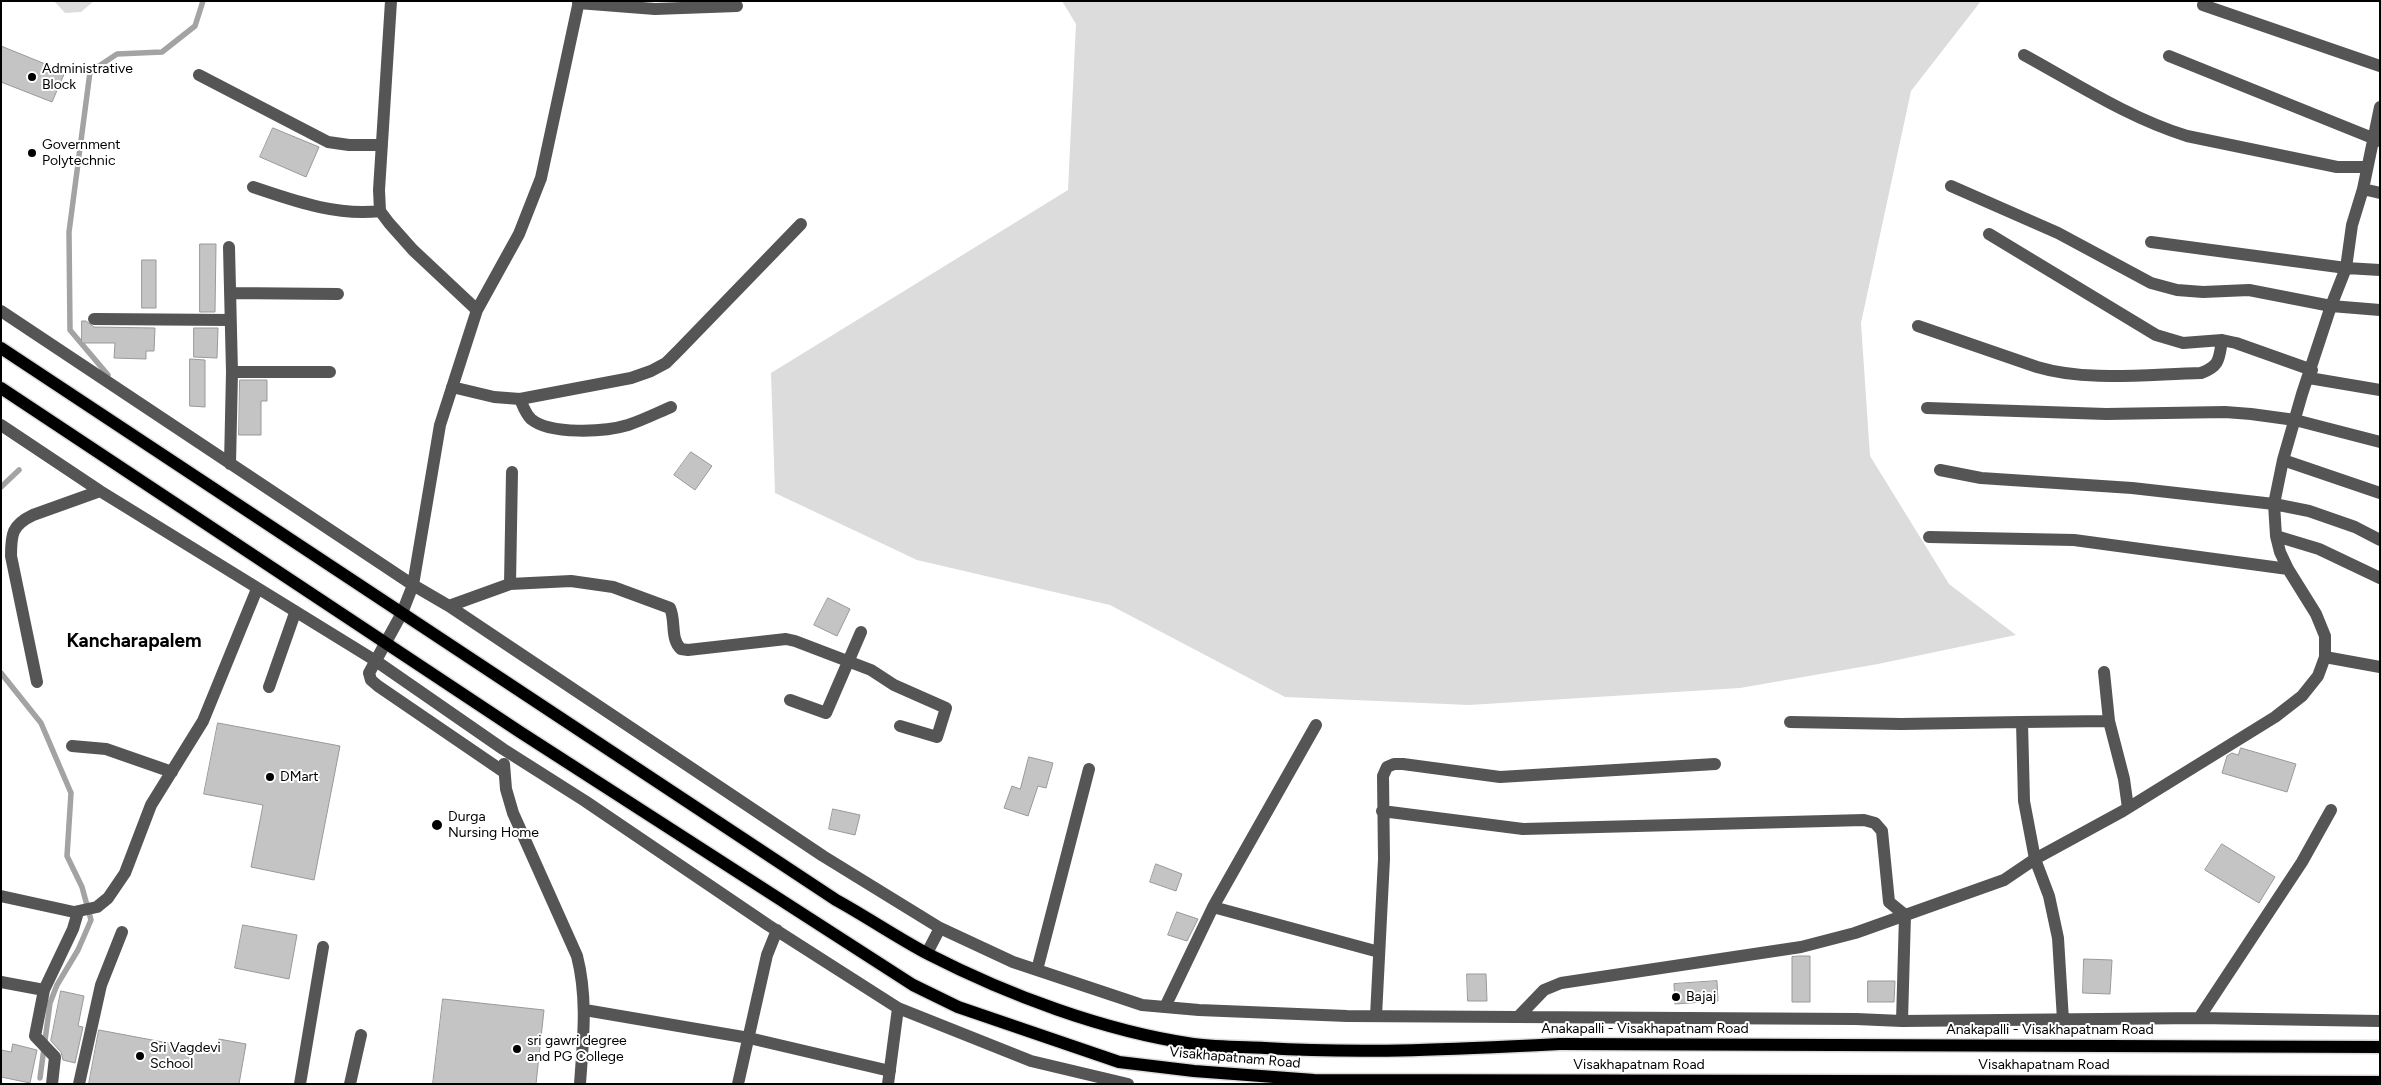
<!DOCTYPE html>
<html>
<head>
<meta charset="utf-8">
<style>
	body { margin:0 }
	#map { position:relative; width:2381px; height:1085px; overflow:hidden; background:#fff; font-family:Figtree,sans-serif }
	canvas { display:block }
	.frame { position:absolute; inset:0; border:2px solid #000; pointer-events:none }
</style>
</head>
<body>
<div id="map">
<canvas width="2381" height="1085"></canvas>
<div class="frame"></div>
</div>
<script>
const c = document.querySelector('canvas').getContext('2d');
c.lineJoin = 'round';
function fill(path, color) {
  c.fillStyle = color;
  c.fill(path, 'evenodd');
}
function stroke(path, color, width, dash) {
  c.strokeStyle = color;
  c.lineWidth = width;
  c.lineCap = dash ? 'butt' : 'round';
  c.setLineDash(dash || []);
  c.stroke(path);
}
function label(font, color, halo, rows, align = 'center') {
  c.font = font + ' Figtree,sans-serif';
  c.lineWidth = 4;
  c.setLineDash([]);
  c.textBaseline = 'middle';
  c.strokeStyle = halo;
  c.fillStyle = color;
  for (const [text, x, y, turn = 0] of rows) {
    c.save();
    c.translate(x, y);
    c.rotate((+turn || 0) * Math.PI / 180);
    c.textAlign = isNaN(turn) ? turn : align;
    if (halo) c.strokeText(text, 0, 0);
    c.fillText(text, 0, 0);
    c.restore();
  }
}
const green = new Path2D(`
	M54 1H94L81 12 65 13Z
	M1062 1H1981L1911 91 1861 323 1870 456 1949 584 2016 635 1878 664 1740 688 1469 705 1285 697 1110 605 917 560 775 493 771 373 1068 190 1076 24Z`);
const stream = new Path2D(`
	M108 375 70 330 69 232 90 72 117 54 162 52 195 26 203 1
	M1 487 19 470
	M1 673 41 723 71 793 67 856 82 887 91 920 78 950 57 985 50 1003 40 1078`);
const building = new Path2D(`
	M1 46 65 72 52 102 1 82Z
	M273 128 319 147 306 177 260 157Z
	M200 244H216L215 312H200Z
	M142 260H156V308H142Z
	M82 321H86L94 327 155 328 154 351H146V359L114 358 115 343H82Z
	M194 328H218L217 358 194 357Z
	M190 359 205 360V407L190 406Z
	M240 380H267V401H261V435H239Z
	M691 452 712 466 695 490 674 475Z
	M828 598 850 609 837 636 814 625Z
	M218 723 340 746 314 880 251 867 263 805 204 794Z
	M2241 748 2296 764 2287 792 2222 773 2227 756 2232 753 2238 755Z
	M1029 757 1053 763 1046 788 1038 786 1028 816 1004 808 1012 786 1020 789Z
	M833 809 860 815 855 835 829 829Z
	M2222 844 2275 877 2259 903 2205 870Z
	M1156 864 1182 874 1176 891 1150 882Z
	M1177 912 1198 919 1187 941 1168 935Z
	M243 925 297 935 289 979 235 968Z
	M1799 956H1810V1002H1792V957Z
	M2084 959 2112 960 2110 994 2083 993Z
	M1467 974H1486L1487 1001H1468Z
	M1717 981 1718 1001 1675 1004 1674 984Z
	M1868 981H1895L1894 1002H1868Z
	M61 991 84 996 78 1026 83 1027 75 1063 63 1060 61 1052 51 1041Z
	M443 999 544 1010 536 1084H433Z
	M99 1030 216 1052 219 1039 246 1044 239 1084H89Z
	M13 1044 37 1050 30 1083 1 1077V1050L11 1052Z`);
const minor = new Path2D(`
	M391 1 379 190 380 211 389 223 413 250 477 310
	M578 3 655 9 737 6
	M2203 5 2380 66
	M2024 55C2077 84 2129 118 2187 136L2337 167H2367
	M2169 56 2380 141
	M199 75 328 142 349 145H382
	M1951 186 2058 233 2151 283 2177 290 2203 292 2249 290 2331 306 2380 310
	M253 187C295 201 335 216 380 211
	M2363 189 2380 193
	M1989 234 2156 335 2183 343 2222 340 2236 343 2312 370
	M2151 242 2346 268 2380 270
	M229 247 232 372 230 464
	M230 293 338 294
	M1 311 413 585 449 606 823 856 940 928 1013 962 1142 1005 1199 1010 1347 1016 1856 1019 1902 1021 2199 1018 2380 1021
	M94 319 230 320
	M1918 326 2037 367C2087 382 2148 374 2201 373 2220 366 2219 359 2222 340
	M232 372H330
	M2309 378 2380 390
	M452 387 494 397 520 399 631 378 651 371 666 363 679 350 801 224
	M520 399C523 406 525 413 531 419 550 435 605 432 628 425 643 420 657 413 671 407
	M1927 408 2106 414 2225 412 2251 414 2295 420 2380 442
	M1 425 100 491 376 661 503 749 585 801 768 925 898 1008 1031 1061 1128 1084
	M2283 460 2380 493
	M1940 470 1981 478 2132 488 2274 504 2309 511 2355 527 2380 540
	M2276 536 2319 549 2380 578
	M1929 537 2074 540 2288 569
	M510 584 512 472
	M449 606 510 584 571 581 613 587 670 608C676 621 670 639 681 649L688 650 786 639 795 641 871 670 894 685 946 708 937 737 900 726
	M2325 657 2380 667
	M2104 672 2109 721 2124 779 2128 808
	M37 682 11 556C11 534 12 525 33 515L100 491
	M269 687 295 613
	M790 700 826 713 861 632
	M1790 722 1901 724 2022 722 2024 801 2035 859 2049 896 2058 938 2063 1020
	M2022 722 2109 721
	M72 746 106 749 172 772
	M504 764 506 789 513 813 577 956C588 999 583 1040 580 1084
	M504 772 378 686 371 680 369 673 402 613 413 585 440 425 477 310 519 234 541 178 579 1
	M1382 811 1523 829 1864 820 1875 823 1882 831 1889 902 1905 915 1902 1021
	M1 896 74 912 97 907 108 898 125 873 151 805 203 721 257 589
	M1213 907 1379 952
	M927 953 940 928
	M1037 970 1089 769
	M1 982 44 990
	M1165 1007 1213 907 1316 725
	M585 1010 749 1038 890 1071
	M1376 1016 1384 859 1383 776 1387 767 1394 764H1403L1500 777 1715 764
	M1518 1017 1544 990 1561 983 1801 947 1855 933 2004 880 2035 859 2123 811 2275 717 2302 696 2318 676 2325 657V636L2316 614 2288 569 2280 552 2276 536 2274 504 2283 460 2302 394 2331 306 2346 268 2352 225 2363 189 2380 107
	M2199 1018 2302 862 2331 810
	M52 1084 55 1057 35 1036 44 990 73 929 78 912
	M79 1084 101 985 122 932
	M300 1084 323 947
	M350 1084 361 1035
	M738 1084 767 955 777 930
	M888 1084 898 1008`);
const major = new Path2D(`
	M1 348 836 900C867 917 896 937 928 954 1008 995 1104 1031 1193 1044 1216 1047 1241 1047 1265 1048 1364 1054 1462 1049 1561 1044L2380 1047
	M1 388 520 732 913 985 958 1007 1119 1062 1194 1071 1314 1080 2380 1082`);
const markers = [
	[32,77,5,"#000"],
	[32,153,5,"#000"],
	[270,777,5,"#000"],
	[437,825,6,"#000"],
	[1676,997,5,"#000"],
	[517,1049,5,"#000"],
	[140,1056,5,"#000"]
];
const poiNames = [
	["Administrative",42,69],
	["Block",42,85],
	["Government",42,145],
	["Polytechnic",42,161],
	["DMart",280,777],
	["Durga",448,817],
	["Nursing Home",448,833],
	["Bajaj",1686,997],
	["sri gawri degree",527,1041],
	["and PG College",527,1057],
	["Sri Vagdevi",150,1048],
	["School",150,1064]
];
const streetNames = [
	["Anakapalli - Visakhapatnam Road",1645,1029],
	["Anakapalli - Visakhapatnam Road",2050,1030],
	["Visakhapatnam Road",1235,1058,5],
	["Visakhapatnam Road",1639,1065],
	["Visakhapatnam Road",2044,1065]
];
const districtNames = [
	["Kancharapalem",134,641]
];
fill(green, '#dcdcdc');
stroke(stream, '#a3a3a3', 5.5);
fill(building, '#c4c4c4');
stroke(building, '#999', 1);
stroke(major, '#dbdbdb', 15);
stroke(minor, '#555', 12);
stroke(major, '#000', 12);
for (const [x, y, r, color] of markers) {
  const dot = new Path2D();
  dot.arc(x, y, r, 0, 2 * Math.PI);
  c.fillStyle = color;
  c.fill(dot);
  stroke(dot, '#fff', 2);
}
label('14px', '#000', '#fff', poiNames, 'left');
label('14px', '#000', '#fff', streetNames);
label('bold 19px', '#000', '#fff', districtNames);
</script>
</body>
</html>
